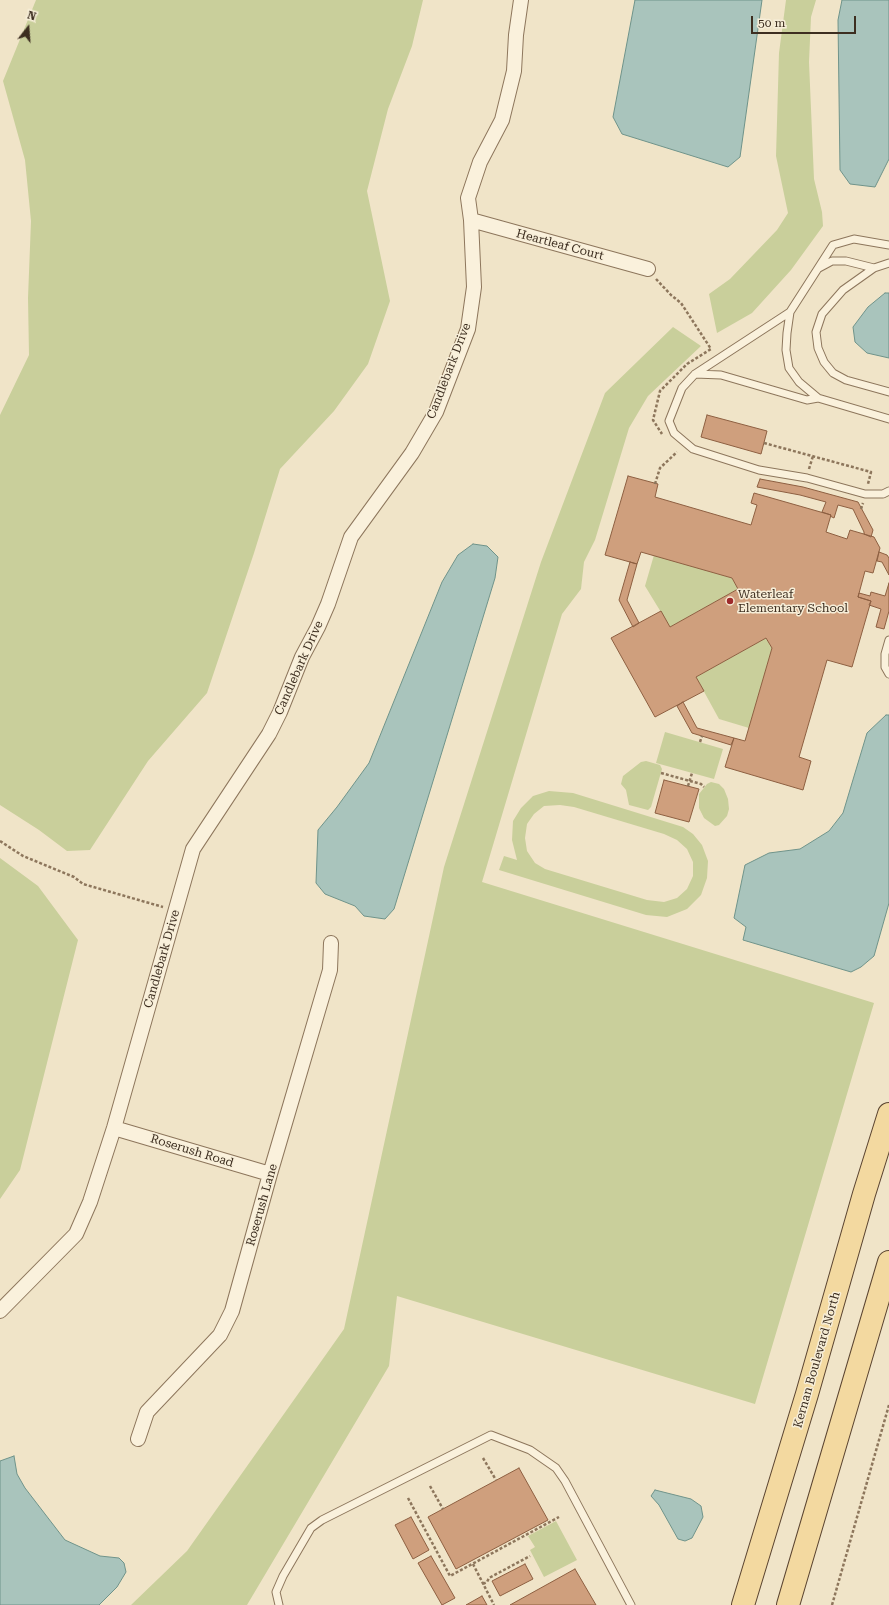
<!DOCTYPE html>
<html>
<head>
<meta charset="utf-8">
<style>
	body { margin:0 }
	#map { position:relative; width:889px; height:1605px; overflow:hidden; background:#f0e4c8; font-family:"Roboto Serif",serif }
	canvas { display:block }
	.north { position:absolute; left:8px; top:8px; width:40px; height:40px; -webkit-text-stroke:3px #f7eed8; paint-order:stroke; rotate:17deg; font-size:11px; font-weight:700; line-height:16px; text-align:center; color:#3d2e20 }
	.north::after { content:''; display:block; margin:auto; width:14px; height:18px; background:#3d2e20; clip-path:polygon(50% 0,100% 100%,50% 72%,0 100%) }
	.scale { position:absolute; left:751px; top:16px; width:105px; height:18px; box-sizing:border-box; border:2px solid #3d2e20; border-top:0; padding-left:5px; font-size:12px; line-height:14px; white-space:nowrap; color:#3d2e20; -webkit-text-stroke:3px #f7eed8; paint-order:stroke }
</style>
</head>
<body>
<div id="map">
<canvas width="889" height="1605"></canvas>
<div class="north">N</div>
<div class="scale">50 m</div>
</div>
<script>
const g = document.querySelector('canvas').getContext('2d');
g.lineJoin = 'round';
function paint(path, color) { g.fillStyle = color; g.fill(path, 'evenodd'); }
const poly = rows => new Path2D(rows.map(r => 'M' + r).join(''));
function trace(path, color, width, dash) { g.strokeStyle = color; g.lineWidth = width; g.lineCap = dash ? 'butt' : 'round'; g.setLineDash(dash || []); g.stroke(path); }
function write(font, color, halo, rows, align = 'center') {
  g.font = font + ' "Roboto Serif",serif'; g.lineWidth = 3; g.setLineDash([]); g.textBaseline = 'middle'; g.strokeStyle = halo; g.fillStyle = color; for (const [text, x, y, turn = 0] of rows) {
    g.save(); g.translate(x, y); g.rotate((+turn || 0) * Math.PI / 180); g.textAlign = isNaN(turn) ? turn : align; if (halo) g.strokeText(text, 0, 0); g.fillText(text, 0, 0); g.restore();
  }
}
paint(poly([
	[36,0,423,0,412,46,388,109,367,191,390,301,368,364,334,411,280,469,254,553,207,693,148,761,90,850,67,851,39,830,0,805,0,415,29,355,28,298,31,221,25,160,3,81],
	[786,0,816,0,811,17,809,62,814,179,822,212,823,226,791,270,752,313,717,333,709,294,730,279,777,230,788,213,776,156,779,53],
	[673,327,701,346,648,396,629,428,595,540,584,562,581,589,562,614,482,882,874,1003,755,1404,397,1296,389,1366,247,1605,131,1605,187,1551,344,1329,444,867,541,562,605,393],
	[654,555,732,578,738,589,670,627,645,586],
	[766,638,772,648,749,728,719,719,696,677],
	[665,732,723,749,714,779,656,763],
	[646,761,660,765,662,769,651,807,648,810,629,805,626,790,621,784,623,776,641,762],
	[711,782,719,784,724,789,728,799,729,809,727,816,719,825,715,826,704,818,699,808,699,794,707,784],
	[549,791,573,793,683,827,693,834,702,845,708,861,707,878,701,895,687,909,667,917,646,915,499,870,504,856,517,860,512,840,513,821,521,808,533,796],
	[560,805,574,807,664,834,677,840,687,849,693,862,693,876,687,889,677,898,664,902,647,900,545,869,535,863,527,851,525,838,527,824,534,814,544,806],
	[0,858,38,886,78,940,20,1170,0,1199],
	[556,1521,577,1560,544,1577,530,1550,535,1547,528,1536]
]), '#c9cf9b');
const water = poly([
	[635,0,762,0,740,157,728,167,622,134,613,117,635,0],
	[842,0,889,0,889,159,875,187,850,184,840,170,838,20,842,0],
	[885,293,889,293,889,358,867,353,855,342,853,327,868,307,885,293],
	[473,544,487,546,498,557,495,578,394,909,385,919,364,916,355,906,325,894,316,883,318,830,337,807,369,763,442,582,458,555,473,544],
	[886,715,889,715,889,903,874,956,861,967,851,972,743,940,746,927,734,918,745,865,769,853,800,849,829,831,843,813,867,733,886,715],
	[14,1456,17,1474,25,1488,65,1540,100,1556,119,1558,124,1563,126,1572,117,1587,99,1605,0,1605,0,1461,14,1456],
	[655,1490,691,1499,701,1506,703,1517,692,1538,685,1541,678,1539,659,1505,651,1496,655,1490]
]);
paint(water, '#a9c4bc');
trace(water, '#6f938a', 1);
const building = poly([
	[707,415,767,431,761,454,701,437,707,415],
	[628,476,658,484,655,497,751,525,757,505,751,503,754,493,831,515,826,532,847,539,850,530,874,537,880,548,873,573,865,571,858,597,871,601,852,667,827,660,799,757,811,761,803,790,725,767,734,738,745,741,772,648,766,638,696,677,704,691,655,717,611,638,661,611,670,627,738,589,732,578,641,552,637,564,605,555,628,476],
	[760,479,803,487,858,502,873,530,871,537,864,534,864,532,853,509,838,505,834,518,830,516,831,515,822,512,826,502,800,495,757,487,760,479],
	[879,552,887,555,889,558,889,575,882,562,877,561,879,552],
	[630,562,637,564,627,600,639,623,633,627,619,600,630,562],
	[889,583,889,611,884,629,876,627,881,609,869,605,871,601,858,597,859,593,870,596,871,592,885,596,889,583],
	[683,702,697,728,734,738,731,745,692,733,677,706,683,702],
	[664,780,699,789,689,822,655,813,664,780],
	[519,1468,548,1520,456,1569,428,1517,519,1468],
	[411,1517,429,1550,413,1559,395,1525,411,1517],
	[431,1556,455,1598,442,1605,418,1563,431,1556],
	[525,1564,533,1579,500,1596,492,1581,525,1564],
	[575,1569,596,1605,510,1605,575,1569],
	[482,1596,487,1605,466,1605,482,1596]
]);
paint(building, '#cf9f7d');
trace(building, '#8d5f41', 1);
const lane = poly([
	[889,245,854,239,833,245,790,312,787,333,786,350,789,368,799,382,818,398,889,419],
	[889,263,874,268,843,290,822,314,816,332,818,348,824,362,833,373,846,380,889,392],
	[819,268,832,261,846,261,874,268],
	[790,312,695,374,682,388,669,421,674,433,693,449,759,470,807,478,865,494,883,494,889,491],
	[695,374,721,375,807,400,818,398],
	[889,640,885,654,885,667,889,674],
	[279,1605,276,1592,283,1576,311,1528,322,1520,491,1435,530,1450,556,1468,565,1481,631,1605]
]);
const street = poly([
	[471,220,648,269],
	[114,1128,270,1174],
	[0,1311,76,1234,90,1202,114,1128,193,849,269,734,280,712,302,657,318,627,328,604,351,537,412,453,436,412,468,329,474,287,471,220,468,198,480,162,502,120,514,71,516,35,521,0],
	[138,1439,147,1412,220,1335,232,1311,270,1174,330,970,331,943]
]);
const primary = poly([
	[743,1605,807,1394,864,1194,889,1114],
	[788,1605,889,1262]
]);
trace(lane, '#8d765c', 9);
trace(street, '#8d765c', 16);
trace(primary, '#5b4430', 24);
trace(poly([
	[656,279,671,295,681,303,711,349,687,364,660,391,653,420,662,434],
	[764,443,871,472,868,484],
	[809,469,813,456],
	[655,484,660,468,677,452],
	[861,509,863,503],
	[700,742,702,736],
	[661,773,701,784,704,787],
	[688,786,692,773],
	[0,841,23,856,74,877,83,884,163,907],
	[483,1458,496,1480],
	[430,1486,443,1509],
	[408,1498,450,1576,559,1517],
	[473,1564,494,1605],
	[483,1584,487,1582,489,1578,530,1556],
	[832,1605,889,1405]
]), '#8d765c', 2.5, [3, 2]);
trace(lane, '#faf1dc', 7);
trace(street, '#faf1dc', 14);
trace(primary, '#f3d9a0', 22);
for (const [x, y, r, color] of [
	[730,601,4,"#9e2a2b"]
]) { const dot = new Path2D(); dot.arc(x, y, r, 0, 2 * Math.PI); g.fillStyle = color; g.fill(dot); trace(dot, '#f7eed8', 1.5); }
write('12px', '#3d2e20', '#f7eed8', [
	["Heartleaf Court",560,245,15],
	["Candlebark Drive",449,371,-69],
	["Candlebark Drive",299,668,-66],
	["Candlebark Drive",162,959,-74],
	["Roserush Road",192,1151,17],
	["Roserush Lane",262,1205,-74],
	["Kernan Boulevard North",817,1360,-74]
]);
write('12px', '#3d2e20', '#f7eed8', [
	["Waterleaf",738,594],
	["Elementary School",738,608]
], 'left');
</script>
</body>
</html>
